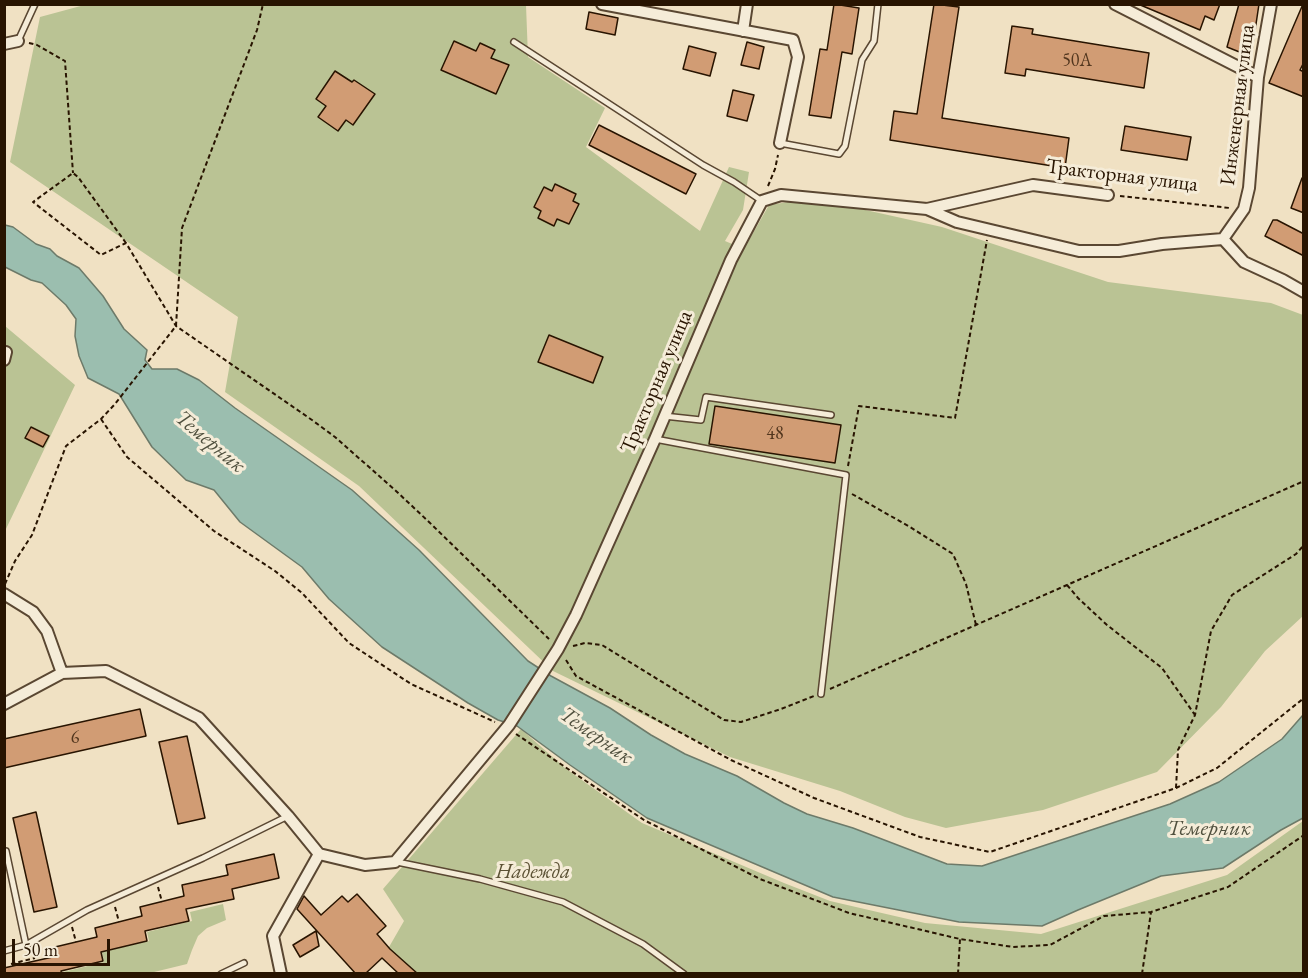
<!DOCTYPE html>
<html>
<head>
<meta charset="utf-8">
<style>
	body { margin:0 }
	#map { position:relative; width:1308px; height:978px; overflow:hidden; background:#f0e1c3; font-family:"EB Garamond",serif }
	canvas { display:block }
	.frame { position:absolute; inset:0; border:6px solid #281401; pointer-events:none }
	.scale { position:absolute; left:12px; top:939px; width:98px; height:27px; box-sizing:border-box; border:3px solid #281401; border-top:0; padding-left:8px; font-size:18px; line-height:21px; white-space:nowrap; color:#281401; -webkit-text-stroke:4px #f5ecd8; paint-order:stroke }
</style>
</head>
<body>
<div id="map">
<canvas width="1308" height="978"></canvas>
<div class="frame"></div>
<div class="scale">50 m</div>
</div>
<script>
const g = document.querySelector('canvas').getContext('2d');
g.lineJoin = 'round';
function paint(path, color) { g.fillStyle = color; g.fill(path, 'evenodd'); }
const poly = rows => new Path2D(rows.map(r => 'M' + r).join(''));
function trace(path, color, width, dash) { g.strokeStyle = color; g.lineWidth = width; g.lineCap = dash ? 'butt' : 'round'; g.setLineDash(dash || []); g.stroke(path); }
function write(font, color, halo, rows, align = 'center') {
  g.font = font + ' "EB Garamond",serif'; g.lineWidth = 6; g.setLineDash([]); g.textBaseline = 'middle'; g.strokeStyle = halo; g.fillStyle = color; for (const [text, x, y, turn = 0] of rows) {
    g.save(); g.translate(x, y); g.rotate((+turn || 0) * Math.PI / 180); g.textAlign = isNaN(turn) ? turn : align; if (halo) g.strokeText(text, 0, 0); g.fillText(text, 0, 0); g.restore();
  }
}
paint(poly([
	[88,4,524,4,526,5,528,57,605,108,586,147,700,231,729,167,749,172,743,210,725,241,744,249,769,205,801,200,852,207,942,227,1108,282,1271,303,1303,315,1303,616,1265,651,1221,707,1157,772,1043,810,946,828,905,817,840,791,730,757,553,671,359,486,225,392,238,317,10,162,40,17],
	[5,326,75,385,5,531],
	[521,729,565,768,642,823,784,883,830,901,925,923,1041,934,1227,875,1303,821,1303,973,412,973,385,954,404,921,383,889],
	[223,904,226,920,207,928,198,936,192,950,187,964,150,973,64,973,63,972,104,962,102,952,149,941,147,932,192,921,190,912]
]), '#bac394');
const water = poly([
	[5,225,13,227,36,244,50,249,57,256,79,268,103,296,124,329,147,350,145,360,152,369,177,369,199,380,235,408,352,490,419,550,528,661,551,676,610,708,651,735,685,754,737,776,784,803,807,814,853,828,947,864,982,866,1170,804,1219,782,1282,739,1303,715,1303,818,1281,830,1223,868,1161,876,1078,910,1042,926,959,922,833,897,647,818,570,765,517,726,498,720,468,703,382,647,329,599,302,567,240,522,214,490,186,480,152,447,119,394,88,378,79,356,75,336,76,319,66,305,42,283,31,280,5,267,5,225]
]);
paint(water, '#9bbeaf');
trace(water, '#6d7a69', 1.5);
const building = poly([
	[834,4,859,8,852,54,842,52,831,118,809,115,820,49,827,50,834,4],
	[934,4,959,7,942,118,1069,138,1065,168,890,140,894,111,917,114,934,4],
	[1138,4,1220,4,1214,20,1205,16,1200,30,1138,4],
	[1239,4,1259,4,1252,51,1247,55,1227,47,1239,4],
	[1303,4,1304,62,1300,70,1304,72,1304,97,1269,83,1303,4],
	[589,12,618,18,615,35,586,29,589,12],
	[1012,26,1033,29,1032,34,1149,53,1144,88,1026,69,1025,76,1005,73,1012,26],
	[454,41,476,51,480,43,495,50,491,58,509,65,496,94,441,70,454,41],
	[747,42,764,47,759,69,741,65,747,42],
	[689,46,716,53,710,76,683,69,689,46],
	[335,71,352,82,354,80,375,94,353,125,346,120,338,131,318,117,326,106,316,99,335,71],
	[733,90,754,95,747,121,727,116,733,90],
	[599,125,696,174,686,194,589,145,599,125],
	[1125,126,1191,137,1187,160,1121,150,1125,126],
	[1302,178,1304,178,1304,213,1291,208,1302,178],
	[555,184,576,194,573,201,579,204,569,224,557,219,554,226,538,218,541,211,534,207,544,187,552,191,555,184],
	[1273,220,1277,220,1304,234,1304,256,1265,236,1273,220],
	[549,335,603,357,593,383,538,362,549,335],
	[715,406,841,425,835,463,709,444,715,406],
	[31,427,49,436,43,447,25,438,31,427],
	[140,709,146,736,4,768,4,739,140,709],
	[187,736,205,818,178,824,159,742,187,736],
	[36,812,57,907,34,912,13,818,36,812],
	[274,854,279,878,232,889,234,899,186,909,189,921,145,931,147,941,101,952,103,961,61,971,62,974,4,974,4,968,57,956,55,947,97,937,95,928,142,916,140,907,184,896,182,885,228,875,226,865,274,854],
	[357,894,386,926,377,934,390,949,418,974,399,974,382,958,365,974,356,974,297,909,304,896,321,915,342,896,348,902,357,894],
	[316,931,319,946,300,957,293,945,316,931]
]);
paint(building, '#d19c74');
trace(building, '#281401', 1.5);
const service = poly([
	[18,41,35,4],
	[514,42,703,165,734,182,762,201],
	[780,143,839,154,845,146,862,60,874,41,878,4],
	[664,416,701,420,706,397,831,415],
	[655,439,846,475,821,694],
	[4,851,6,851,26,945],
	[397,862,480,879,563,902,643,944,684,974],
	[4,951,26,945,87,910,203,858,288,816],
	[221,974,244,963]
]);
const minor = poly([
	[602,4,793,40,798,57,780,143],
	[1115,4,1258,77],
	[743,31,747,4],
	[4,44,18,41],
	[927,209,957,222,1079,251,1119,251,1162,244,1223,239],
	[1223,239,1244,209,1249,188,1258,77,1271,4],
	[1223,239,1244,262,1283,280,1304,292],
	[4,360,6,352],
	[4,594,33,612,47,631,62,673],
	[4,704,62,673,106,671,199,718,288,816,319,854,273,936,281,974],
	[319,854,365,865,395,862,509,725,558,649,576,615,655,439,731,260,762,201,781,195,927,209,1033,185,1108,195]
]);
trace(service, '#5a4732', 8);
trace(minor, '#5a4732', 14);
trace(poly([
	[29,43,37,45,65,61,73,173],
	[768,186,775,169,778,155],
	[1120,196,1230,208],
	[126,243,78,177,73,173,33,202,101,255,126,243,176,326,312,420,335,437,395,490,429,522,549,639],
	[101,419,127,457,214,531,275,571,302,593,349,643,411,684,495,722],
	[848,466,859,406,955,418,987,240],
	[852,494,910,527,953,554,966,584,976,625],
	[5,584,15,561,32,535,66,446,101,419,115,404,176,326,182,228,257,30,263,4],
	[1067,585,1078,598,1107,625,1162,668,1195,715],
	[573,646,585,643,602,645,724,720,741,722,781,709,814,696],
	[566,660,576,676,731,760,814,798,920,837,990,852,1176,788,1217,768,1304,698],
	[830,689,1304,481],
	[516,734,644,820,760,879,849,913,960,939,1013,947,1050,945,1104,916,1151,912,1228,887,1304,835],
	[1176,788,1178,750,1195,715,1211,631,1232,595,1296,554,1304,545],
	[158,887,162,902],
	[115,907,119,922],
	[72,927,76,942],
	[11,964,35,958],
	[958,974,960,939],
	[1142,974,1151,912]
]), '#281401', 2, [4.5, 3]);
trace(service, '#f5ecd8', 5);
trace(minor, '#f5ecd8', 10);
write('18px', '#52361e', null, [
	["50А",1077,61],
	["48",775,434],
	["6",75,738]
]);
write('21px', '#281401', '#f5ecd8', [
	["Инженерная улица",1238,105,-83],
	["Тракторная улица",1122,176,7],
	["Тракторная улица",657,382,-67]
]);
write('italic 21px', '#5b5134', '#f5ecd8', [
	["Надежда",533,872]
]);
write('italic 22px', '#50503e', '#f5ecd8', [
	["Темерник",210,442,40],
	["Темерник",596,736,35],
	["Темерник",1209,829]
]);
</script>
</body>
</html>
